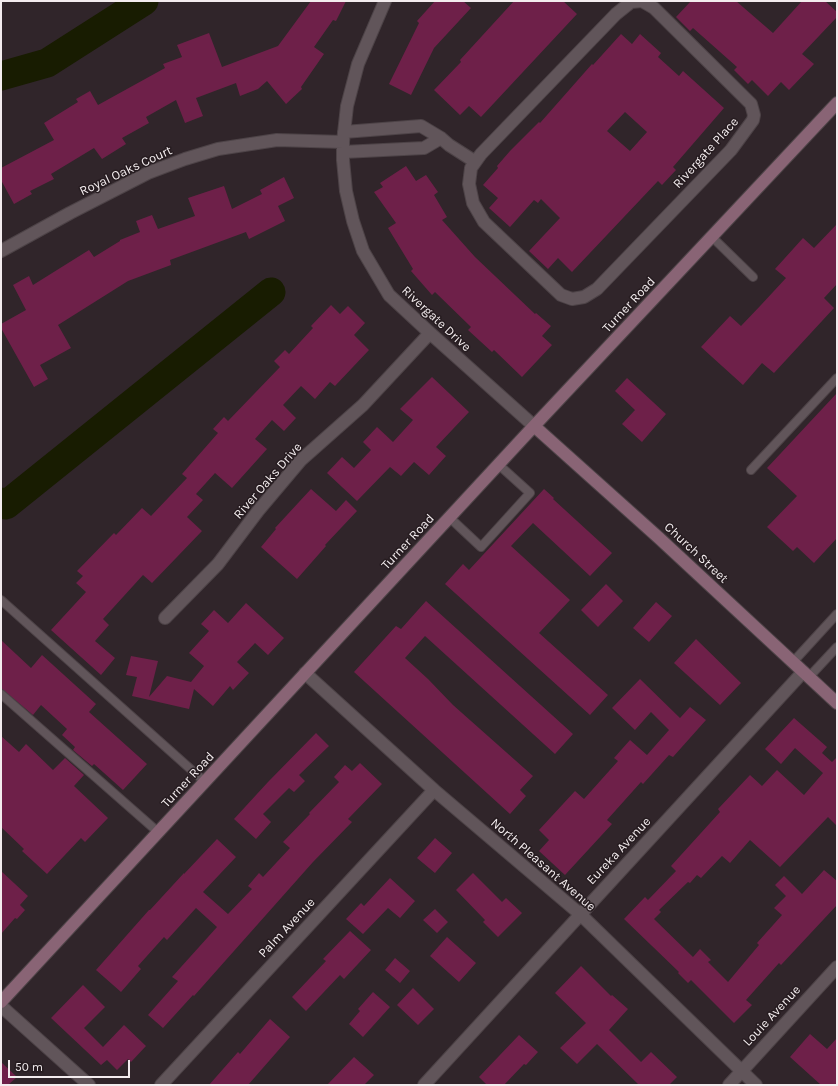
<!DOCTYPE html>
<html>
<head>
<meta charset="utf-8">
<style>
	body { margin:0 }
	#map { position:relative; width:838px; height:1086px; overflow:hidden; background:#30252a; font-family:Karla,sans-serif }
	canvas { display:block }
	.frame { position:absolute; inset:0; border:2px solid #f3ecee; pointer-events:none }
	.scale { position:absolute; left:8px; top:1060px; width:122px; height:18px; box-sizing:border-box; border:2px solid #f3ecee; border-top:0; padding-left:5px; font-size:12px; line-height:14px; white-space:nowrap; color:#f3ecee; -webkit-text-stroke:3px #261c20; paint-order:stroke }
</style>
</head>
<body>
<div id="map">
<canvas width="838" height="1086"></canvas>
<div class="frame"></div>
<div class="scale">50 m</div>
</div>
<script>
const g = document.querySelector('canvas').getContext('2d');
g.lineJoin = 'round';
const poly = rows => new Path2D(rows.map(r => 'M' + r).join(''));
function trace(path, color, width, dash) { g.strokeStyle = color; g.lineWidth = width; g.lineCap = dash ? 'butt' : 'round'; g.setLineDash(dash || []); g.stroke(path); }
function paint(path, color) { g.fillStyle = color; g.fill(path, 'evenodd'); }
function write(font, color, halo, rows, align = 'center') {
  g.font = font + ' Karla,sans-serif'; g.lineWidth = 3; g.setLineDash([]); g.textBaseline = 'middle'; g.strokeStyle = halo; g.fillStyle = color; for (const [text, x, y, turn = 0] of rows) {
    g.save(); g.translate(x, y); g.rotate((+turn || 0) * Math.PI / 180); g.textAlign = isNaN(turn) ? turn : align; if (halo) g.strokeText(text, 0, 0); g.fillText(text, 0, 0); g.restore();
  }
}
trace(poly([
	[1,76,47,63,144,1],
	[1,502,6,505,271,292]
]), '#181c01', 29);
paint(poly([
	[311,1,346,1,336,21,333,20,314,47,324,54,301,87,302,89,286,104,267,81,258,89,240,96,236,83,196,98,203,116,185,123,176,100,146,117,149,123,122,138,126,144,102,159,94,148,51,174,54,179,30,191,32,194,14,204,1,180,1,168,54,140,44,123,78,102,76,99,90,91,98,105,165,68,163,64,182,57,177,45,209,33,222,67,278,46],
	[435,1,463,1,471,8,434,48,411,95,389,84,419,23,417,21],
	[514,1,563,1,577,14,481,117,469,106,460,115,434,90,461,62,460,60],
	[691,1,736,1,773,33,802,1,825,1,837,12,837,17,802,54,814,64,789,90,781,82,768,96,752,80,748,84,734,70,737,67,693,28,690,31,676,17],
	[621,34,632,44,640,34,661,53,658,57,679,76,683,71,724,108,673,167,676,170,662,185,658,181,572,272,558,258,548,269,529,251,560,218,541,199,538,203,534,200,510,227,489,208,498,198,483,185,498,168,497,166,510,151,539,122,540,123,592,64,593,65],
	[625,112,647,132,630,151,607,131],
	[406,166,416,181,426,175,438,192,434,195,447,217,442,220,475,257,535,314,536,313,551,326,542,336,552,345,522,377,494,350,492,352,468,330,471,327,435,292,432,295,411,271,413,269,388,228,396,223,374,192,383,187,380,183],
	[284,177,294,198,278,206,285,221,249,239,246,232,170,260,171,265,128,281,58,325,71,348,40,365,48,379,34,387,1,328,1,324,26,310,13,285,29,276,33,285,89,250,94,257,120,241,120,240,140,232,136,221,152,215,158,229,195,216,188,198,224,186,232,209,262,194,260,190],
	[837,224,837,284,824,298,834,308,774,373,762,363,743,385,701,347,730,316,741,326,761,305,786,278,775,269,803,238,814,248],
	[331,305,340,314,348,306,365,323,354,335,369,350,335,386,330,382,315,399,301,386,283,405,296,418,284,431,272,420,255,439,267,449,232,488,215,473,196,494,203,500,187,517,202,531,152,583,143,575,103,619,109,625,95,641,115,658,101,675,51,630,86,592,76,583,83,576,77,571,114,533,116,535,142,508,151,516,187,478,182,474,218,433,213,429,224,417,228,421,280,367,274,361,285,350,289,354,313,328,311,326],
	[432,377,469,412,436,447,446,456,429,475,414,462,401,476,390,467,357,501,327,473,342,457,354,468,371,450,363,442,377,427,393,442,413,420,400,409],
	[627,378,666,414,642,442,622,424,635,410,615,391],
	[837,393,837,538,814,563,797,547,793,551,767,527,797,496,767,468],
	[311,489,336,511,346,500,357,511,325,545,326,546,297,579,261,547,276,529,275,528],
	[544,489,554,498,553,499,612,553,590,576,533,523,511,546,570,600,539,633,608,695,590,715,445,584,463,564,469,570],
	[606,584,623,601,598,627,581,610],
	[426,601,573,734,555,754,425,636,405,658,428,679,453,705,533,776,520,790,526,796,510,814,354,672,396,626,401,629],
	[656,602,672,616,649,642,633,628],
	[246,603,284,638,268,655,255,643,237,662,249,673,233,690,230,686,213,706,194,689,189,709,132,696,137,677,126,675,131,656,158,661,149,697,167,676,191,682,204,666,189,653,209,631,201,624,214,610,228,623],
	[696,639,741,683,720,705,674,663],
	[1,640,31,668,42,655,96,704,89,712,147,764,123,790,94,764,92,766,73,750,75,747,62,735,67,729,41,705,33,715,1,688],
	[640,679,680,718,690,707,706,720,673,757,669,755,643,784,641,782,607,820,612,824,565,875,539,851,549,840,539,830,575,791,584,799,618,761,614,758,630,740,647,755,669,730,651,712,635,730,612,708],
	[794,718,827,747,822,753,832,762,837,757,837,826,828,817,780,867,750,840,730,863,722,856,701,878,697,875,690,883,688,882,659,910,661,912,654,919,693,957,700,949,711,960,708,962,728,982,759,945,757,943,782,915,774,908,786,896,775,885,784,876,802,894,824,870,837,881,837,905,781,965,779,963,746,1000,752,1005,734,1023,691,980,688,983,678,973,679,972,624,919,645,897,648,900,676,871,671,866,720,812,718,809,750,775,762,786,777,770,804,795,823,773,795,748,781,764,765,749],
	[316,733,329,746,299,775,305,781,294,792,289,788,263,814,271,822,256,839,234,819,268,782],
	[1,736,19,752,26,744,53,770,65,758,84,775,74,786,108,818,85,842,81,838,47,874,22,851,24,849,1,827],
	[360,763,382,784,348,819,352,822,313,862,194,996,193,995,163,1028,148,1015,178,981,172,977,217,927,196,908,167,940,164,937,138,966,141,969,121,992,96,970,149,910,150,910,184,873,184,874,217,839,236,857,203,892,228,914,252,889,248,886,259,873,263,877,290,848,283,842,310,814,309,813,339,782,334,777,345,765,352,771],
	[435,838,452,853,435,873,417,858],
	[1,871,28,896,20,905,25,910,17,919,15,918,1,934],
	[473,873,502,902,506,898,522,913,498,937,483,922,485,920,456,890],
	[390,878,415,901,400,918,388,908,363,934,346,919,361,903,364,906],
	[435,909,448,922,437,933,423,920],
	[350,931,371,950,344,979,340,975,306,1011,292,997,326,961,323,959],
	[447,937,476,963,459,982,430,956],
	[395,958,410,971,400,983,385,970],
	[581,966,611,996,612,995,628,1009,609,1030,641,1062,651,1052,677,1077,669,1085,639,1085,597,1044,577,1064,560,1048,586,1023,555,993],
	[83,985,105,1007,84,1028,103,1047,124,1025,146,1046,131,1062,128,1059,117,1070,107,1060,101,1065,51,1018],
	[413,988,434,1009,418,1025,397,1005],
	[373,992,390,1007,363,1037,349,1024,360,1011,358,1009],
	[270,1019,290,1037,248,1085,209,1085,238,1052,240,1054],
	[810,1034,827,1049,837,1038,837,1085,821,1085,790,1057],
	[519,1035,538,1052,526,1065,524,1064,504,1085,487,1085,479,1077],
	[354,1057,374,1075,364,1085,327,1085],
	[1,1062,17,1077,8,1085,1,1085]
]), '#6e2049');
const lane = poly([
	[712,237,753,277],
	[751,470,837,378],
	[450,518,481,547,530,493,499,465],
	[1,600,205,782],
	[793,662,837,614],
	[809,677,837,647],
	[1,694,158,832]
]);
const street = poly([
	[385,1,358,64,347,106,343,142,343,160,346,191,353,221,363,251,389,295,430,333,534,426],
	[642,1,654,8,751,104,754,115,753,120,731,150,597,289,584,297,572,299,561,295,484,222,473,203,469,184,471,168,481,154,616,14,631,2,642,1],
	[344,132,421,126,441,138,449,145,474,161],
	[343,152,424,148,441,138],
	[1,251,70,213,148,173,185,159,218,149,277,140,343,142],
	[165,618,218,564,258,511,301,460,363,405,430,333],
	[305,673,434,790,580,914,756,1085],
	[1,1006,89,1085],
	[161,1085,434,790],
	[424,1085,803,672],
	[729,1085,837,967]
]);
const secondary = poly([
	[534,426,659,538,837,703],
	[1,1002,534,426,837,103]
]);
trace(lane, '#4d4347', 10);
trace(street, '#4d4347', 14);
trace(secondary, '#4d4347', 14);
trace(lane, '#61555a', 8);
trace(street, '#61555a', 12);
trace(secondary, '#896475', 12);
write('13px', '#f3ecee', '#261c20', [
	["Rivergate Place",706,153,-48],
	["Royal Oaks Court",126,171,-25],
	["Turner Road",629,305,-47],
	["Rivergate Drive",436,319,43],
	["River Oaks Drive",268,481,-49],
	["Turner Road",408,542,-47],
	["Church Street",696,553,43],
	["Turner Road",188,780,-47],
	["Eureka Avenue",619,851,-47],
	["North Pleasant Avenue",543,865,41],
	["Palm Avenue",287,928,-47],
	["Louie Avenue",772,1016,-47]
]);
</script>
</body>
</html>
